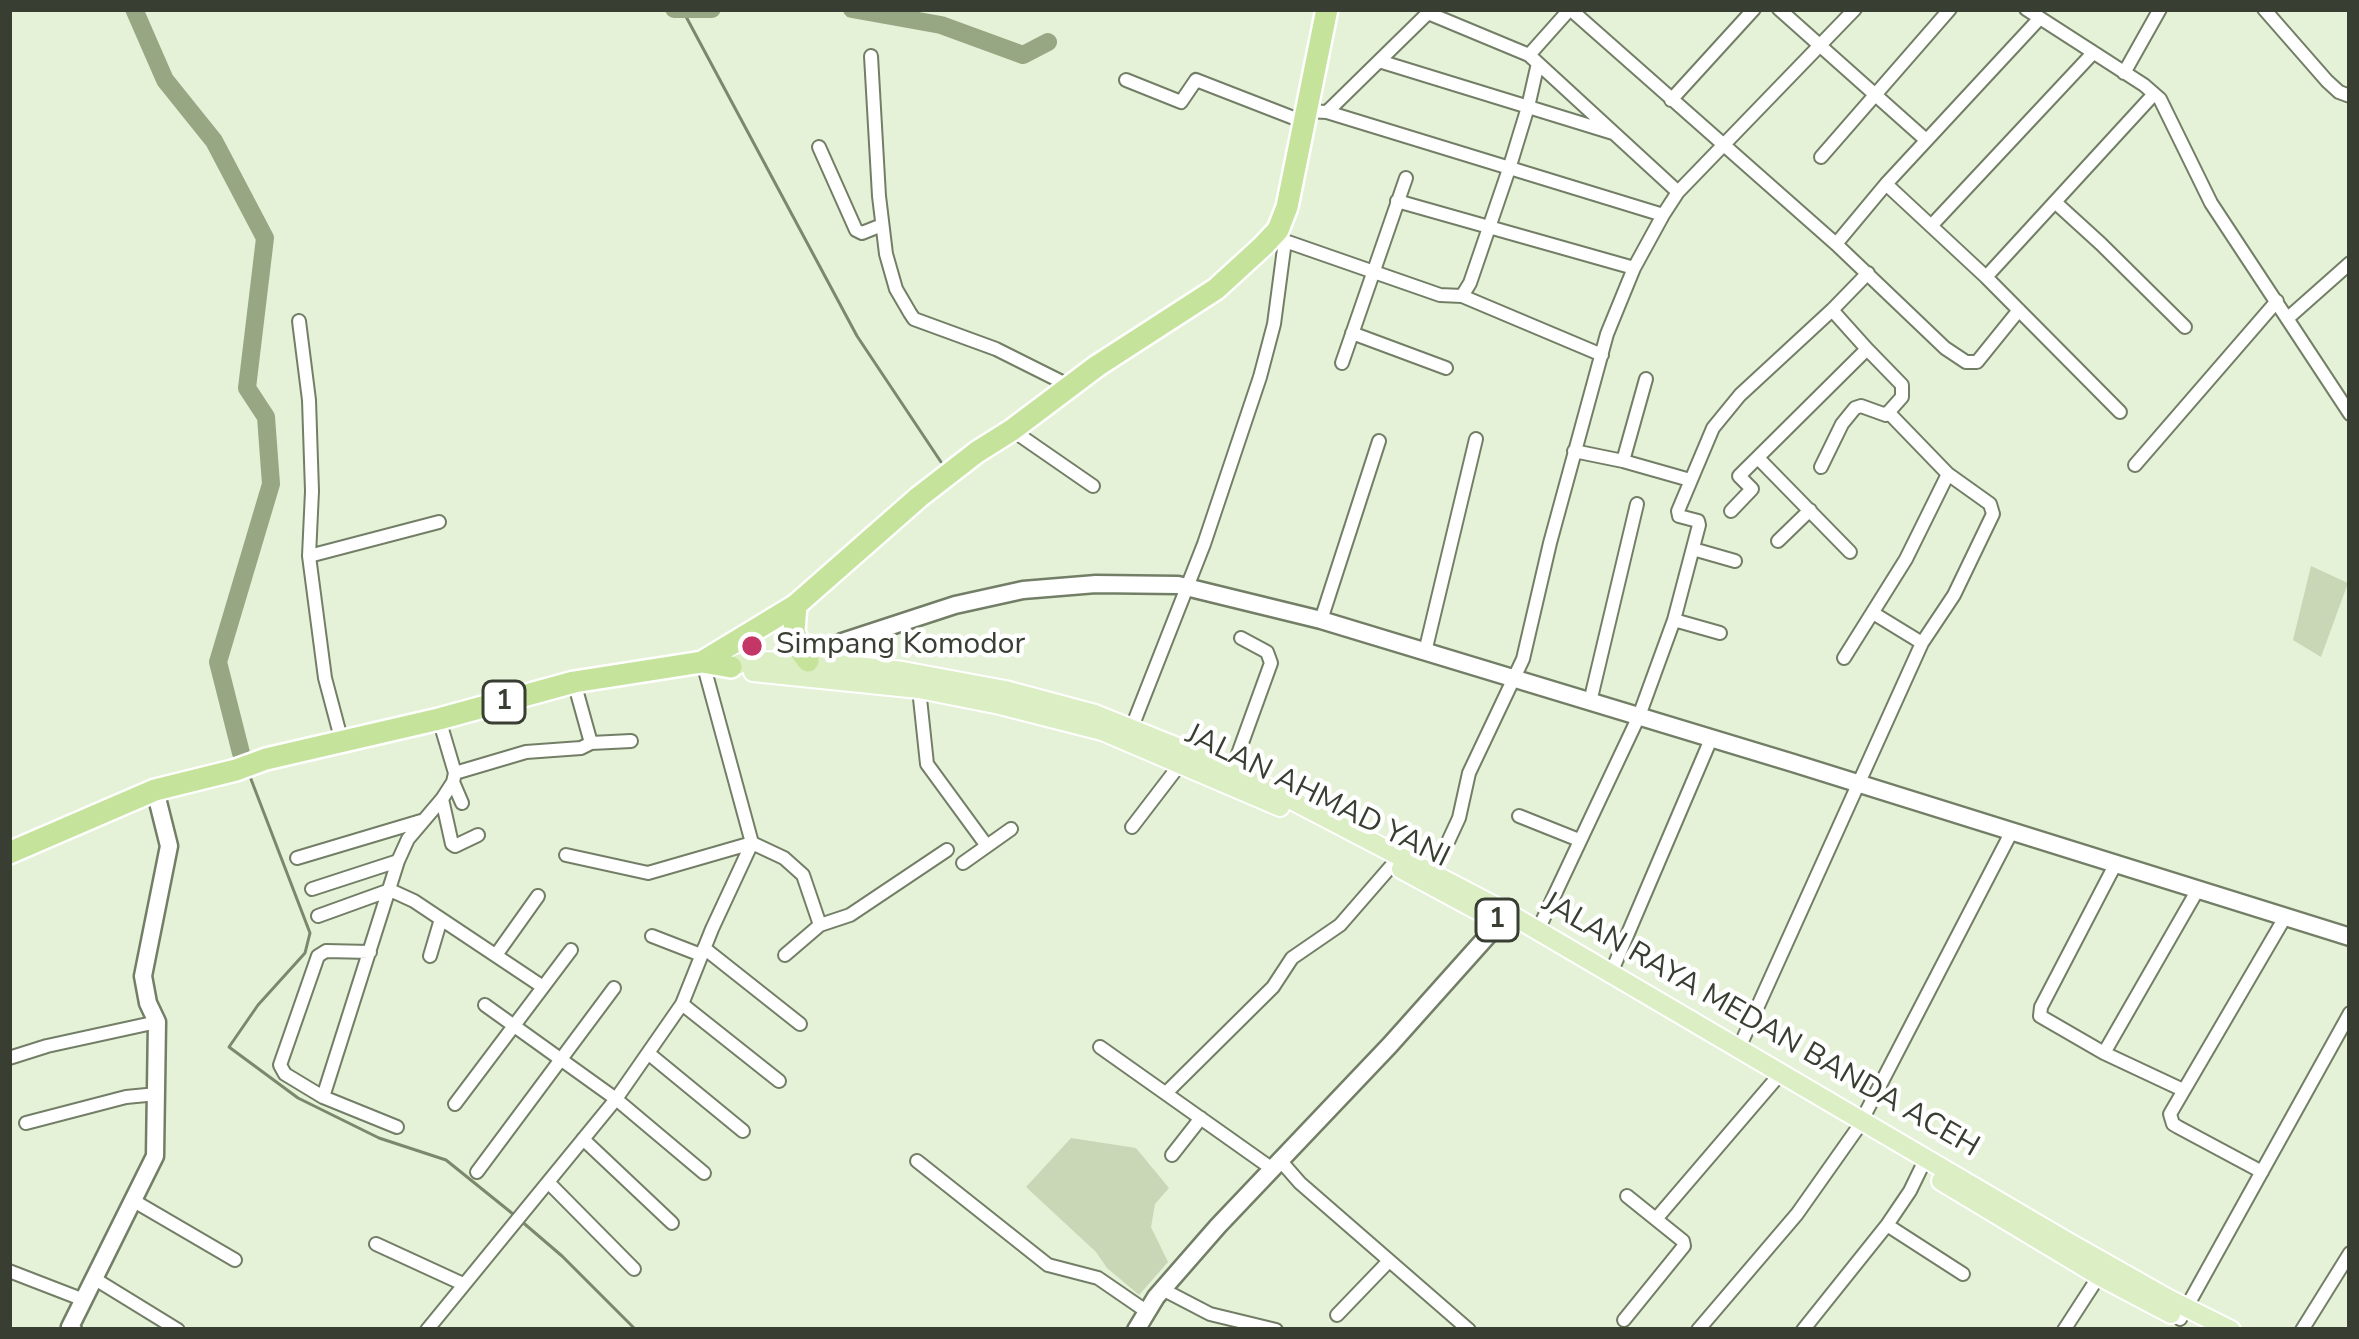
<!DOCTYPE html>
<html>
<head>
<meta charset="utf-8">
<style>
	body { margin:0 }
	#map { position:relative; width:2359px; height:1339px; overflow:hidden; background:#e6f2d8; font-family:"Nunito Sans",sans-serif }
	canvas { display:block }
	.frame { position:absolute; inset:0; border:12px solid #393e33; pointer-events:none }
</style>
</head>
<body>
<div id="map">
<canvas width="2359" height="1339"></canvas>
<div class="frame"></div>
</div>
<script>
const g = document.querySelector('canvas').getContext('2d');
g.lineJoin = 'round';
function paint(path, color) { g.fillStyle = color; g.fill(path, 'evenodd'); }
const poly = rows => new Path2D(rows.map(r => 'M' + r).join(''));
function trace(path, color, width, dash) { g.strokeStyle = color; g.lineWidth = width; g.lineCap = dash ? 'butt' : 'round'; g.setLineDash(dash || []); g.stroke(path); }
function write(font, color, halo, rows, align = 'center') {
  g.font = font + ' "Nunito Sans",sans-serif'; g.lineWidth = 9; g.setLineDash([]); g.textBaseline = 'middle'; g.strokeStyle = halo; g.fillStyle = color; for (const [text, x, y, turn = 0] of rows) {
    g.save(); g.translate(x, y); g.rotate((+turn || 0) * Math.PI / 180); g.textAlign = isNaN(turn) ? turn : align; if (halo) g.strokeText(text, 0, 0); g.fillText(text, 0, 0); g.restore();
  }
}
paint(poly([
	[2311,566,2348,583,2321,657,2293,640],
	[1071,1138,1136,1148,1169,1188,1155,1204,1151,1227,1168,1262,1139,1295,1107,1268,1096,1252,1026,1187]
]), '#c9d7b6');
trace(poly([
	[683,11,857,336,941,462],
	[249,774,310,933,305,953,258,1005,229,1047,298,1098,379,1138,446,1160,513,1214],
	[520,1220,562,1256,636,1330]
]), '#7b886b', 3);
trace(poly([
	[134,9,165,80,214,141,265,238,247,388,266,417,271,484,218,662,241,753],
	[674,9,712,9],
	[852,9,941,25,1023,55,1048,42]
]), '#97a783', 18);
const street = poly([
	[1570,9,1836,244,1945,348,1966,362,1977,362,2019,310],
	[1779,9,1926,140],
	[2026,9,2144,85,2160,99,2211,203,2350,414],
	[2264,9,2327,81,2339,92,2350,96],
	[1529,55,1570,9],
	[871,56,879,196,886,254,896,289,910,313,914,319,996,349,1070,386],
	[1379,61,1613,133],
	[2124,73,2160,9],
	[1126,80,1181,102,1196,80,1304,122],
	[1671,100,1754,9],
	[1306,111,1327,112,1663,215],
	[1327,112,1428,13,1529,55,1678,192],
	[819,147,856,230,862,233,882,225],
	[1821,157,1950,9],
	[1886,184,1986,277,2120,412],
	[1397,201,1634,268],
	[2056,203,2101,244,2185,327],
	[1931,226,2093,53],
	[1285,241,1440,295,1462,296,1470,283,1509,169,1528,107,1538,63],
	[1836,244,1886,184,2040,18],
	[1986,277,2154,94],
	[1462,296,1602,355],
	[1832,310,1868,273],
	[2288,318,2350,263],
	[299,321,309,400,312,491,309,556,325,678,342,742],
	[1352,333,1446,368],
	[1342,363,1406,178],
	[1012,430,1093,486],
	[1574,451,1623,461,1690,480],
	[1758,458,1850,552],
	[1623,461,1646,379],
	[2135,465,2277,301],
	[1821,467,1842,424,1855,408,1861,406,1886,415,1902,397,1902,385,1867,349],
	[1778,541,1810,510],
	[1693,549,1735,561],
	[309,556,439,522],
	[1873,613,1922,643],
	[1321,620,1379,441],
	[1674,620,1720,633],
	[1425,652,1476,439],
	[1844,658,1906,559,1948,474],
	[574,682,591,743],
	[919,689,927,764,987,846],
	[1590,702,1637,504],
	[1132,727,1204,544,1260,377,1274,324,1285,241,1278,230],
	[455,773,526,752,581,748,591,743,631,741],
	[1230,776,1271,663,1267,652,1241,638],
	[453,782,462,803],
	[442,799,452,844,455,846,478,835],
	[1519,816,1579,840],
	[1132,827,1181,763],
	[566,855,648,873,752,843,784,858,803,875,820,925],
	[297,858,421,821],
	[963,863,1011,829],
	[2115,865,2041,1007,2040,1016,2104,1053,2183,1090],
	[1434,872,1459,818,1469,773,1523,659,1550,543,1607,334,1634,268,1663,215,1678,192,1855,9],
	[312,889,398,861],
	[318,916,390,890,414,901,543,987],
	[1538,930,1639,716,1674,620,1699,525,1698,521,1679,516,1678,511,1713,428,1740,395,1832,310,1867,349,1739,476,1752,489,1731,511],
	[652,936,701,955],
	[704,948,800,1024],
	[370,952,326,951,318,956,280,1065,285,1074,323,1097,397,1127],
	[496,955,538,896],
	[785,955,820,925,850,915,947,850],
	[430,956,441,919],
	[1611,973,1711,739],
	[682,1004,779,1081],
	[485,1005,616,1099,704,1173],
	[1100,1047,1271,1168],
	[1739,1048,1922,643,1954,595,1993,514,1990,504,1948,474,1888,412],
	[648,1053,743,1131],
	[2104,1053,2197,891],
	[9,1058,47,1046,157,1022],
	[1166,1093,1273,987,1292,958,1340,925,1393,864],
	[323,1097,398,861,408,839,442,799,453,782,455,773,439,719],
	[455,1104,571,950],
	[1862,1120,2012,831],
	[26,1123,126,1097,157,1094],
	[583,1139,672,1223],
	[1172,1155,1201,1118],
	[1279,1159,1300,1183,1469,1330],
	[917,1161,1048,1265,1098,1278,1146,1311],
	[477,1172,614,988],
	[2262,1172,2178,1127,2173,1124,2170,1114,2284,919],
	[548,1182,634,1269],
	[134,1201,235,1260],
	[1656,1219,1775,1080],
	[1887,1225,1963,1274],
	[376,1244,463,1284],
	[9,1271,84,1300],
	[95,1279,178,1330],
	[1162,1289,1210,1314,1276,1330],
	[1337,1315,1388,1262],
	[2180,1319,2350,1013],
	[1624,1320,1684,1246,1683,1241,1627,1196],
	[427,1330,616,1099,682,1004,712,929,752,843,703,663],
	[1698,1330,1797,1214,1857,1129],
	[1803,1330,1887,1225,1910,1191,1926,1158],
	[2064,1330,2099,1276],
	[2302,1330,2350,1253]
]);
const secondary = poly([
	[808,661,842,642,955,605,1023,590,1096,584,1178,585,1321,620,1793,763,2350,937],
	[73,1330,70,1327,155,1156,157,1022,148,1003,143,976,169,846,155,790],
	[1136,1330,1156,1297,1218,1226,1390,1045,1508,913]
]);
const primary = poly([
	[731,667,747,661,820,662,903,671,1005,690,1095,714,1232,769,1508,913,2068,1242,2169,1299,2231,1330],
	[753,672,919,689,1000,705,1102,731,1280,807],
	[1401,869,1477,910],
	[1941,1181,2099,1276,2171,1314]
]);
const highway = poly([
	[796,605,794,631,802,653,808,661],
	[702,662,796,605,919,497,977,452,1012,430,1097,366,1216,289,1263,246,1278,230,1287,207,1327,9],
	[9,853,155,790,236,770,266,759,439,719,574,682,702,662,731,667]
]);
trace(street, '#737e66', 16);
trace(secondary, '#737e66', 21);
trace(primary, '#fff', 22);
trace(highway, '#fff', 26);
trace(street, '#fff', 12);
trace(secondary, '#fff', 16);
trace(primary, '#dceec3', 18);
trace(highway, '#c5e39b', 21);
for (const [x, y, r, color] of [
	[752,646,12,"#c33666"]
]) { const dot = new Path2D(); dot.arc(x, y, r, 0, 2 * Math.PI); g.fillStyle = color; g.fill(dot); trace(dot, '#fff', 4.5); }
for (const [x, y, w] of [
	[504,702,42],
	[1497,920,42]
]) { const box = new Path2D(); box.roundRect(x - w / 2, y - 21, w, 42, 9); g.fillStyle = '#fff'; g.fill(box); trace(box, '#393e33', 3); }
write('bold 27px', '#393e33', null, [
	["1",504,702],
	["1",1497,920]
]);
write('30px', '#393e33', '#fff', [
	["Simpang Komodor",776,646]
], 'left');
write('30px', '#393e33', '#fff', [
	["JALAN AHMAD YANI",1317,797,26],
	["JALAN RAYA MEDAN BANDA ACEH",1760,1026,30]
]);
</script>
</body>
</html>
